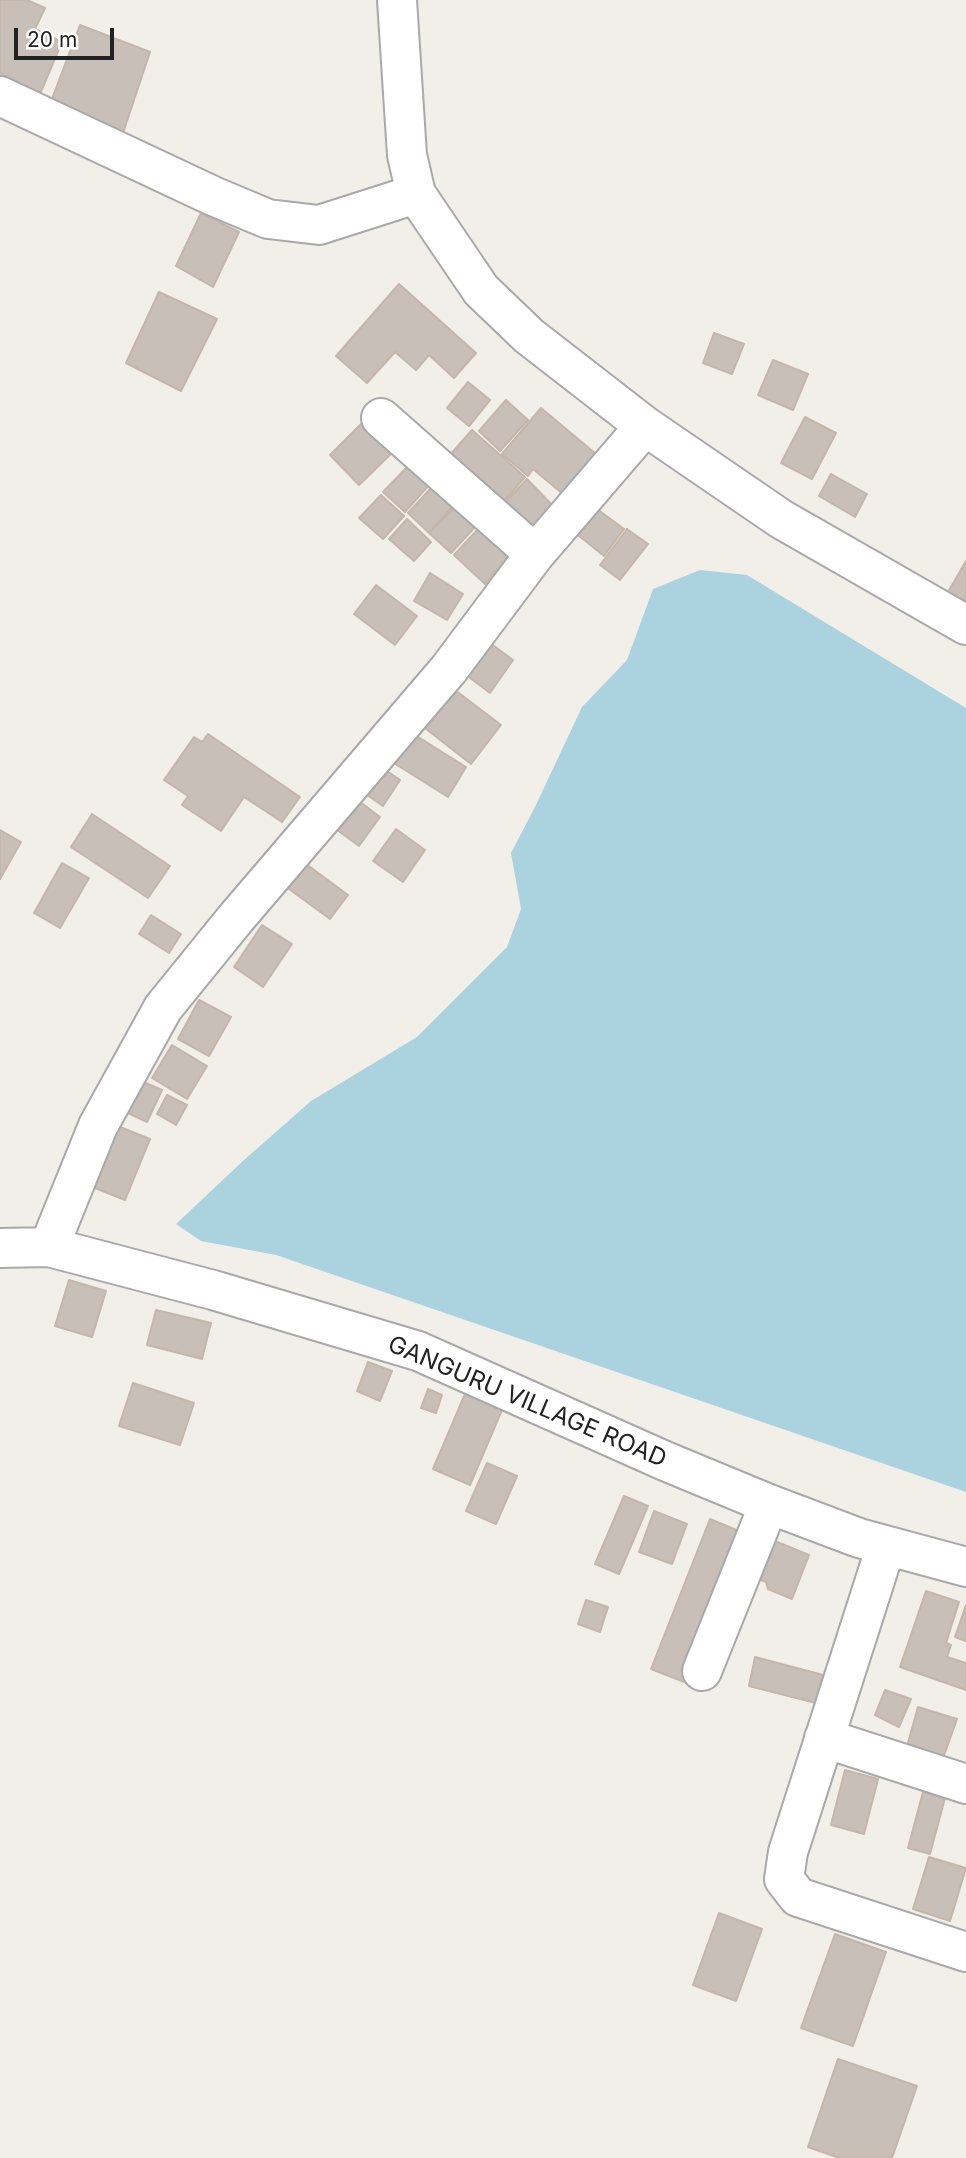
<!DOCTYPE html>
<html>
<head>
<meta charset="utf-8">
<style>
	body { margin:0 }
	#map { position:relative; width:966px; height:2158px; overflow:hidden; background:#f2efe9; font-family:Inter,sans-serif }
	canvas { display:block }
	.scale { position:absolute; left:14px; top:28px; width:100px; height:32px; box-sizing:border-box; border:4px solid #222; border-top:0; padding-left:9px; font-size:21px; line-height:24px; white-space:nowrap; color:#222; -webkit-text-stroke:5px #fff; paint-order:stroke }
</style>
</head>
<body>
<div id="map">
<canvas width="966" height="2158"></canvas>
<div class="scale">20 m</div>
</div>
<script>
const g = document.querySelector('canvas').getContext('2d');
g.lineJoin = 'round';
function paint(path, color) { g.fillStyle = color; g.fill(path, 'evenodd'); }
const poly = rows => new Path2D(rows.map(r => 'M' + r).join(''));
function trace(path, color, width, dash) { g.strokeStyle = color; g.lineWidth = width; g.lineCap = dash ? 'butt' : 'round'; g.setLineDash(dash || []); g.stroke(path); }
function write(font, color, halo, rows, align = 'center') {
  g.font = font + ' Inter,sans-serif'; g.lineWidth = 6; g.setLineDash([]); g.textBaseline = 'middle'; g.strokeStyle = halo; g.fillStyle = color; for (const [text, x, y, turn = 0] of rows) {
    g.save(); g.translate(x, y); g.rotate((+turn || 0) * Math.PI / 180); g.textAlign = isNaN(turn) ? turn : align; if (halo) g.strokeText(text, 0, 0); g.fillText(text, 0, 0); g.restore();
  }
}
paint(poly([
	[700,570,747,575,966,708,966,1492,276,1255,201,1241,176,1224,244,1160,311,1101,417,1037,507,947,521,909,511,853,535,807,582,707,627,660,653,589]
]), '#aad3df');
const building = poly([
	[0,0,27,0,45,8,35,29,62,42,40,94,0,73,0,0],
	[80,25,150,52,123,133,47,112,80,25],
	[201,213,239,232,213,287,176,266,201,213],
	[399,284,476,353,454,378,429,355,416,370,395,352,367,383,336,356,399,284],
	[159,292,217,319,181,391,126,363,159,292],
	[714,333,744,344,732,374,703,363,714,333],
	[773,360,808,374,793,410,758,395,773,360],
	[468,382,490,400,469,426,447,408,468,382],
	[506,400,528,420,500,451,479,431,506,400],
	[541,408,596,454,563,494,533,469,528,476,502,454,541,408],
	[805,417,836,433,812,479,781,463,805,417],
	[364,421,394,451,359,485,330,455,364,421],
	[472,430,525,477,498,508,441,465,472,430],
	[408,466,429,485,405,512,383,492,408,466],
	[831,474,867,494,855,517,819,496,831,474],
	[527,479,554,507,527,534,500,508,527,479],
	[432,487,453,506,429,533,408,513,432,487],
	[381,495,404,516,383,539,359,518,381,495],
	[454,508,475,527,451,553,429,533,454,508],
	[597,509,624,529,604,556,578,535,597,509],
	[407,519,431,542,414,561,389,539,407,519],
	[479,528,510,556,485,584,454,555,479,528],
	[627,529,648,544,620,580,600,565,627,529],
	[966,561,966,602,948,592,966,561],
	[430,573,463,594,447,620,414,601,430,573],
	[376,585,417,616,395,645,354,614,376,585],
	[486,640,513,660,490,693,462,672,486,640],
	[451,687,501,725,471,764,421,725,451,687],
	[407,730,466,767,448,797,389,760,407,730],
	[208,734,300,797,282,822,244,797,221,831,182,805,188,796,164,780,194,737,202,742,208,734],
	[377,764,400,780,383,806,360,790,377,764],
	[355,798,380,817,359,846,333,827,355,798],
	[92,814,170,866,148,898,71,847,92,814],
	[396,829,425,850,403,882,373,861,396,829],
	[0,830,21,842,0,879,0,830],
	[302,861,348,895,330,919,285,886,302,861],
	[62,863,89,878,60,928,34,913,62,863],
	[151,915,181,934,169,953,139,934,151,915],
	[262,925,292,944,263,987,234,967,262,925],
	[199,1000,231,1017,209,1056,178,1039,199,1000],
	[172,1045,207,1066,187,1099,152,1078,172,1045],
	[141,1081,162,1090,147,1122,126,1112,141,1081],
	[167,1095,187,1105,176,1125,157,1114,167,1095],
	[115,1125,150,1139,125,1200,90,1186,115,1125],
	[69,1280,106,1291,92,1337,55,1326,69,1280],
	[156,1310,211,1323,202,1359,147,1345,156,1310],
	[368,1362,392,1371,380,1401,357,1391,368,1362],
	[133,1383,194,1403,180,1445,119,1426,133,1383],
	[428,1389,442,1395,436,1413,421,1408,428,1389],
	[465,1394,502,1410,470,1485,433,1469,465,1394],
	[487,1463,517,1476,496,1524,466,1511,487,1463],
	[624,1496,648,1506,619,1574,595,1564,624,1496],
	[654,1511,687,1524,672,1564,639,1552,654,1511],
	[710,1519,746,1534,687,1683,651,1669,710,1519],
	[765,1537,809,1555,792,1599,768,1589,766,1582,749,1575,765,1537],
	[926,1591,959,1602,946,1643,951,1645,947,1657,966,1663,966,1690,900,1667,926,1591],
	[586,1600,608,1607,600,1632,578,1624,586,1600],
	[966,1605,966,1641,955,1637,966,1605],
	[755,1657,823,1675,816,1703,749,1686,755,1657],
	[885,1690,911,1699,899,1727,875,1715,885,1690],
	[918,1707,957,1719,942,1761,906,1750,918,1707],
	[845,1770,878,1779,864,1834,831,1825,845,1770],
	[923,1792,945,1798,930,1854,908,1848,923,1792],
	[929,1857,966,1868,950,1921,913,1909,929,1857],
	[719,1913,762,1929,736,2001,693,1985,719,1913],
	[835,1934,886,1952,853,2046,801,2028,835,1934],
	[838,2059,917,2086,892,2158,839,2158,808,2147,838,2059]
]);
paint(building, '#c7bfb8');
trace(building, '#c4b6ab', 2);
const minor = poly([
	[397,0,407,155,416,194,481,290,529,336,645,426,781,519,966,625],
	[0,96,213,196,268,219,319,225,416,194],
	[381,418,535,554],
	[49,1247,98,1126,163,1008,236,918,449,669,535,554,645,426],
	[0,1248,49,1247,213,1290,418,1351,665,1461,769,1504,859,1538,966,1567],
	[886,1546,788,1852,784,1879,798,1897,966,1952],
	[702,1671,769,1504],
	[824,1738,966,1784]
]);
trace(minor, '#a9a9a9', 42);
trace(minor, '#fff', 38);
write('24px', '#222', '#fff', [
	["GANGURU VILLAGE ROAD",527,1402,23]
]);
</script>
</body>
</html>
